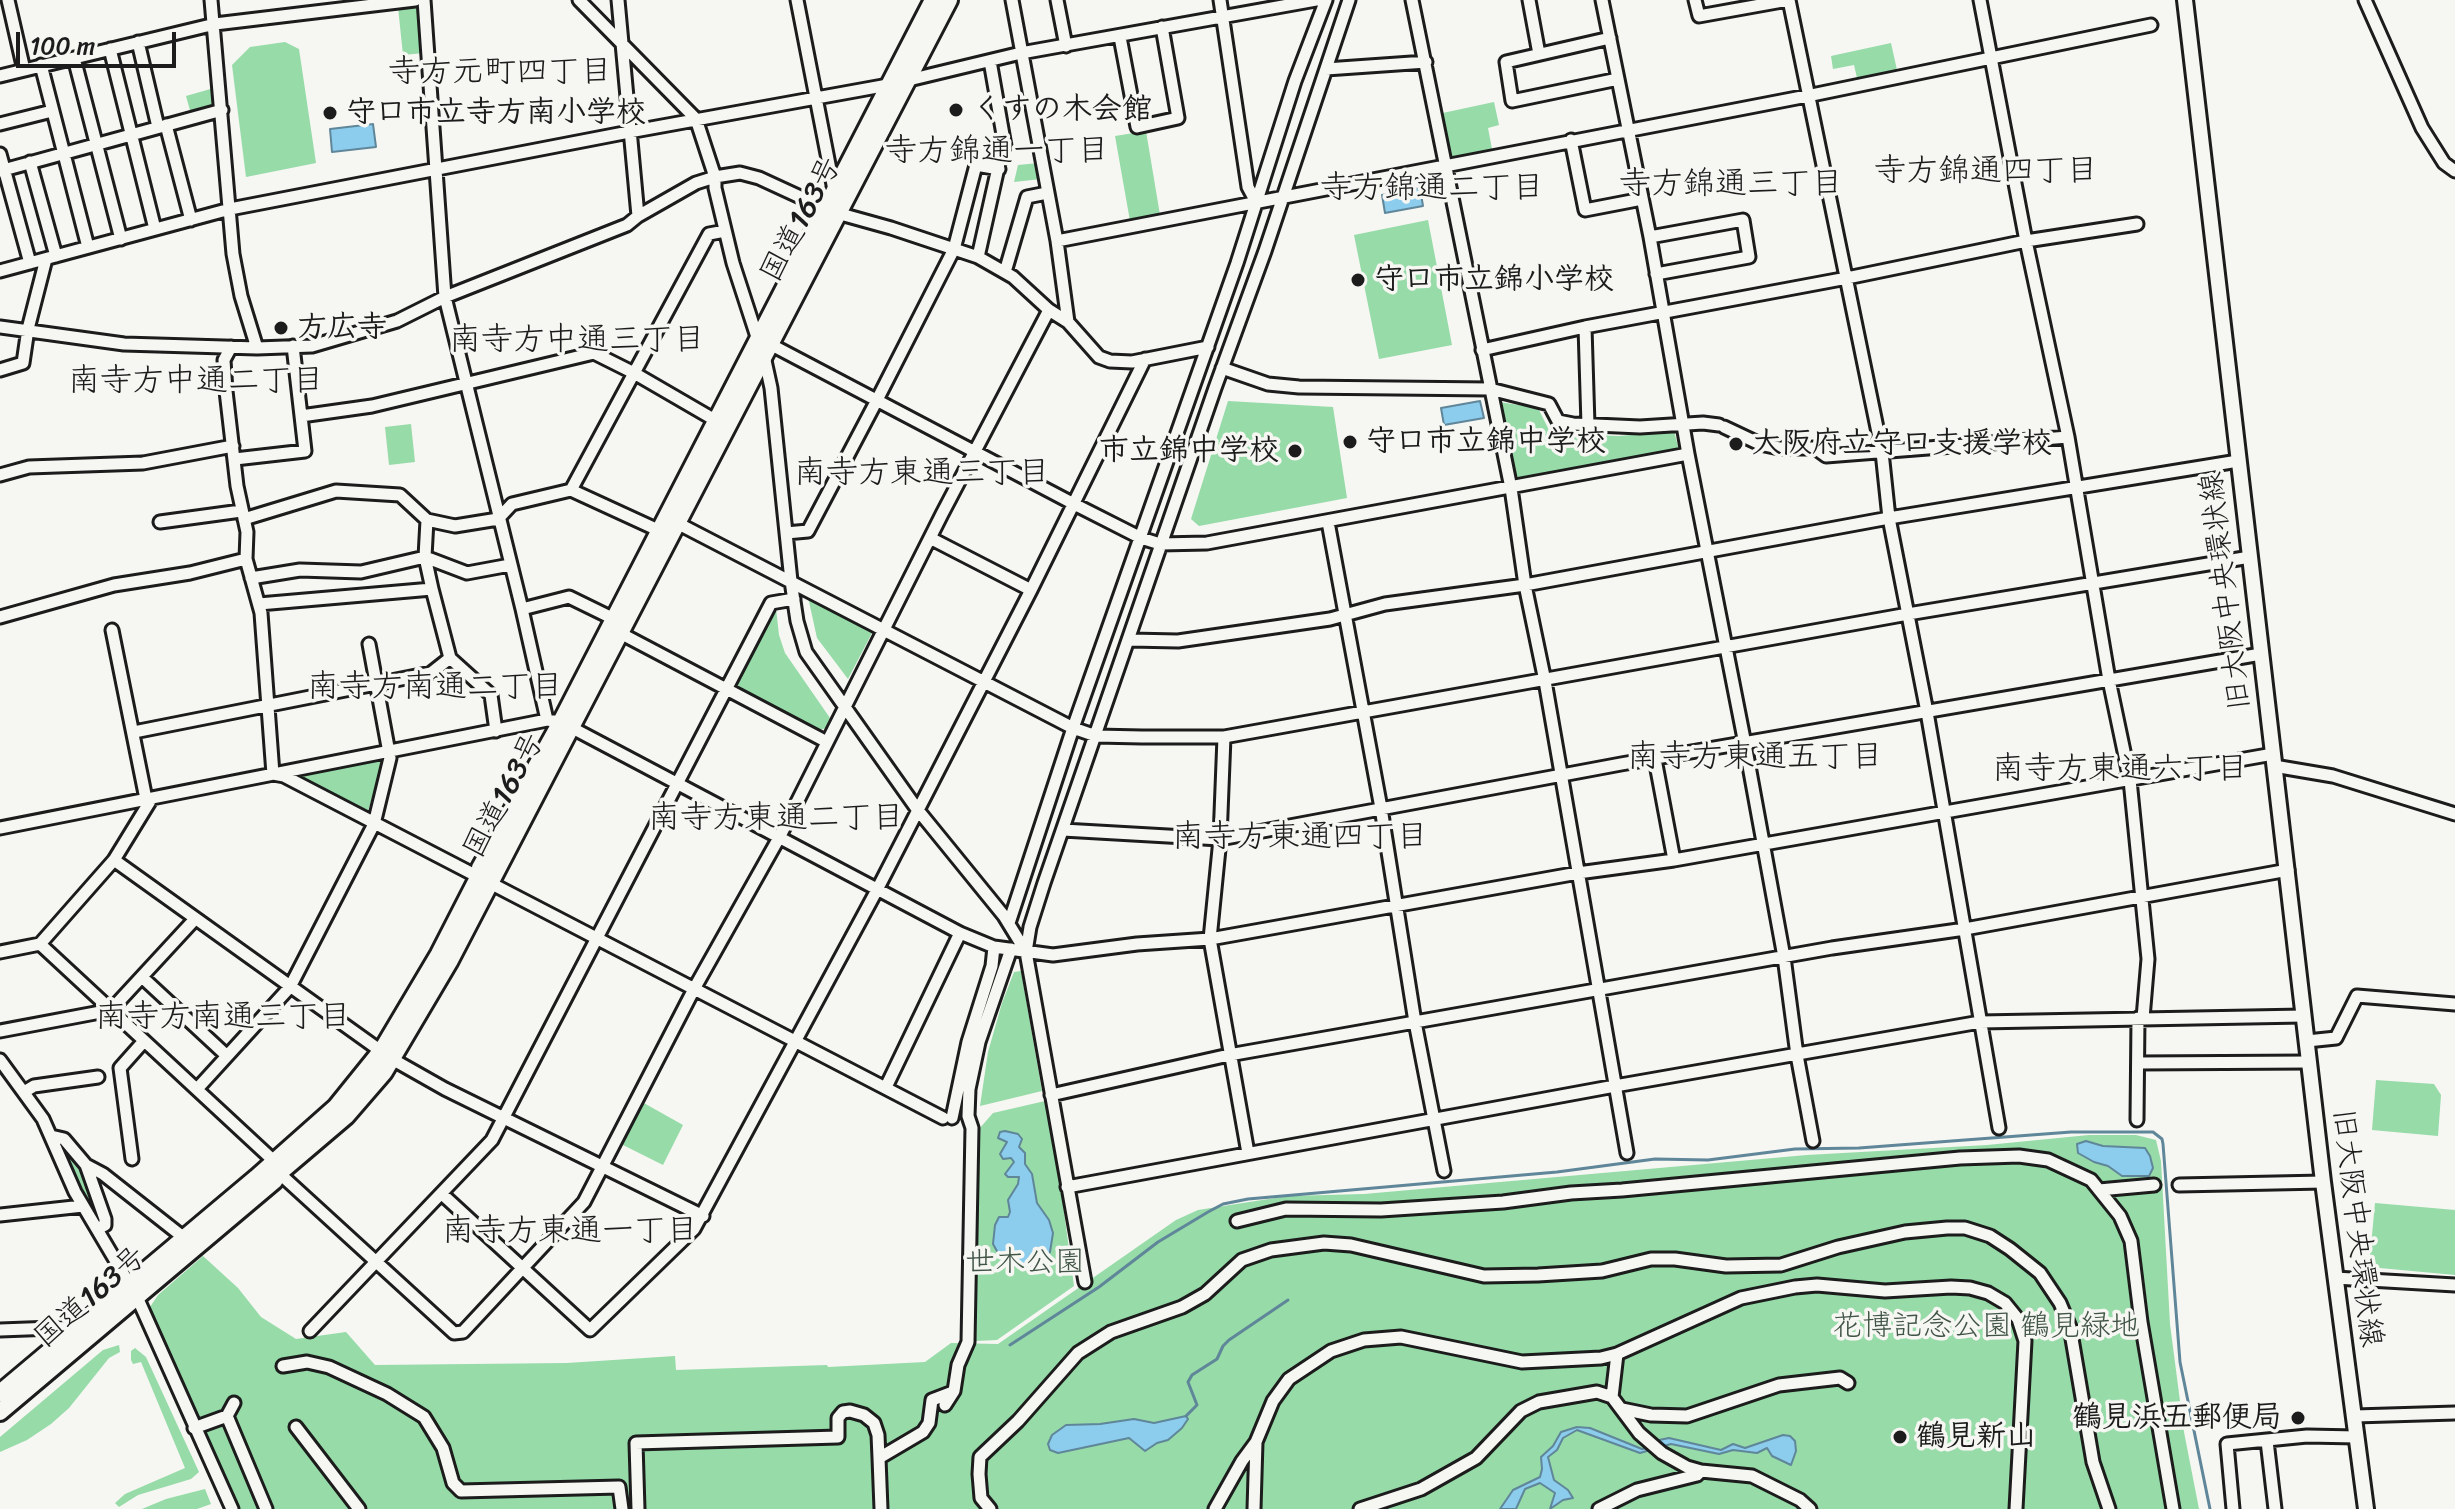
<!DOCTYPE html>
<html>
<head>
<meta charset="utf-8">
<style>
	body { margin:0 }
	#map { position:relative; width:2455px; height:1509px; overflow:hidden; background:#f6f6f2; font-family:Sriracha,sans-serif }
	canvas { display:block }
	.scale { position:absolute; left:16px; top:32px; width:160px; height:36px; box-sizing:border-box; border:4px solid #1c1c1c; border-top:0; padding-left:10px; font-size:24px; line-height:28px; white-space:nowrap; color:#1c1c1c; -webkit-text-stroke:6px #f6f6f2; paint-order:stroke }
</style>
</head>
<body>
<div id="map">
<canvas width="2455" height="1509"></canvas>
<div class="scale">100 m</div>
</div>
<script>
const g = document.querySelector('canvas').getContext('2d');
g.lineJoin = 'round';
function paint(path, color) { g.fillStyle = color; g.fill(path, 'evenodd'); }
const poly = rows => new Path2D(rows.map(r => 'M' + r).join(''));
function trace(path, color, width, dash) { g.strokeStyle = color; g.lineWidth = width; g.lineCap = dash ? 'butt' : 'round'; g.setLineDash(dash || []); g.stroke(path); }
function write(font, color, halo, rows, align = 'center') {
  g.font = font + ' Sriracha,"Klee One",sans-serif'; g.lineWidth = 7; g.setLineDash([]); g.textBaseline = 'middle'; g.strokeStyle = halo; g.fillStyle = color; for (const [text, x, y, turn = 0] of rows) {
    g.save(); g.translate(x, y); g.rotate((+turn || 0) * Math.PI / 180); g.textAlign = isNaN(turn) ? turn : align; if (halo) g.strokeText(text, 0, 0); g.fillText(text, 0, 0); g.restore();
  }
}
paint(poly([
	[416,5,419,8,424,53,403,55,398,7],
	[285,42,299,49,316,163,246,177,232,65,250,47],
	[1891,43,1897,70,1857,78,1854,65,1833,69,1831,56],
	[214,88,214,102,209,109,191,114,186,96],
	[1494,102,1499,125,1488,128,1492,149,1448,158,1438,114],
	[1146,131,1160,215,1130,221,1115,136],
	[1039,163,1041,179,1014,182,1018,165],
	[1428,220,1452,345,1379,359,1354,235],
	[1228,401,1333,407,1347,498,1199,526,1191,519],
	[1499,402,1538,408,1549,430,1563,434,1619,436,1674,431,1679,450,1515,480],
	[411,424,415,462,389,465,385,427],
	[808,597,812,597,873,631,848,679,817,638],
	[776,608,779,635,785,653,830,718,826,728,820,730,737,686],
	[383,757,384,761,368,811,296,776],
	[1021,971,1042,1091,980,1106,988,1052,1002,1003,1014,972],
	[2376,1080,2434,1084,2441,1095,2438,1136,2372,1130],
	[1045,1101,1048,1104,1059,1175,1074,1286,997,1340,976,1341,979,1129,993,1113],
	[642,1102,683,1125,663,1165,619,1143],
	[2089,1135,2136,1135,2156,1140,2161,1161,2170,1324,2184,1432,2199,1509,238,1509,150,1307,158,1295,203,1256,238,1288,261,1317,296,1339,346,1332,375,1365,567,1363,675,1356,676,1370,827,1365,828,1367,925,1362,951,1343,998,1344,1176,1220,1198,1210,1288,1196,1364,1194,1807,1155,1987,1145],
	[61,1143,87,1172,102,1220,100,1222,79,1187],
	[2375,1203,2455,1210,2455,1275,2369,1267],
	[119,1345,120,1352,109,1358,69,1408,51,1424,27,1440,0,1452,0,1437,103,1350],
	[135,1348,146,1357,199,1472,191,1479,138,1495,119,1507,115,1503,125,1494,185,1468,141,1362,133,1364,131,1360,131,1351],
	[205,1489,211,1504,197,1509,142,1509,166,1499]
]), '#96dba8');
const water = poly([
	[373,124,376,147,332,152,330,129,373,124],
	[1420,188,1423,206,1385,213,1382,195,1420,188],
	[1480,401,1484,418,1444,425,1441,408,1480,401],
	[1005,1131,1018,1134,1022,1139,1019,1147,1025,1153,1025,1164,1032,1174,1037,1203,1049,1220,1053,1233,1050,1252,1045,1259,1030,1266,1019,1267,1007,1262,998,1253,993,1244,995,1225,999,1217,1008,1217,1010,1212,1008,1200,1018,1184,1019,1177,1008,1177,1005,1174,1014,1162,1011,1158,1003,1159,1000,1154,1007,1142,998,1138,1000,1132,1005,1131],
	[2086,1141,2103,1146,2145,1148,2150,1156,2153,1168,2149,1176,2122,1176,2108,1166,2094,1162,2078,1153,2077,1144,2086,1141],
	[1186,1416,1188,1419,1182,1428,1168,1440,1157,1443,1145,1451,1129,1438,1058,1453,1050,1450,1048,1444,1052,1435,1066,1425,1100,1424,1134,1419,1154,1423,1186,1416],
	[1577,1427,1590,1428,1642,1449,1647,1448,1654,1441,1669,1438,1721,1450,1733,1444,1745,1448,1783,1435,1790,1436,1795,1441,1796,1451,1791,1465,1772,1456,1767,1448,1757,1453,1733,1450,1719,1454,1671,1444,1640,1453,1577,1430,1563,1438,1557,1450,1548,1457,1554,1480,1568,1490,1573,1498,1563,1500,1550,1509,1555,1493,1540,1483,1525,1489,1516,1509,1500,1509,1513,1490,1540,1477,1542,1469,1541,1457,1553,1446,1561,1432,1577,1427]
]);
paint(water, '#8ccced');
trace(water, '#5f8699', 2);
trace(poly([
	[1010,1345,1099,1287,1158,1242,1208,1212,1223,1204,1248,1199,1557,1172,1655,1159,1708,1160,1795,1149,1859,1148,2071,1132,2153,1132,2162,1139,2163,1144,2180,1362,2210,1509],
	[1186,1416,1197,1405,1188,1382,1192,1375,1217,1359,1223,1346,1229,1340,1288,1300]
]), '#5f8699', 3);
const minor = poly([
	[8,0,24,70],
	[211,0,233,254,241,296,257,348],
	[424,0,445,297,522,609,547,720,561,722,960,933,994,947,1053,955,1137,944,1210,939,1578,873,1674,860,2273,754],
	[579,0,696,119,715,177,715,188,733,263,758,340],
	[618,0,638,216],
	[797,0,834,190],
	[1012,0,1057,241,1068,322],
	[1057,0,1066,46],
	[1220,0,1248,187,1256,202],
	[1412,0,1511,488,1525,585,1545,681,1627,1153],
	[1529,0,1539,54],
	[1602,0,1650,237,1688,454,1745,744,1784,957,1797,1055,1813,1141],
	[1695,0,1699,16,1788,0],
	[1789,0,1882,452,1889,518,1927,712,1999,1128],
	[1980,0,2026,241,2068,437,2109,680,2130,780,2148,959,2143,1018],
	[2365,0,2422,128,2444,163,2455,171],
	[1120,37,1137,127,1178,118,1162,27],
	[1610,38,1506,62,1512,101,1618,79],
	[138,42,158,127],
	[110,49,155,229],
	[74,58,121,239],
	[41,65,88,247],
	[1326,69,1426,62],
	[0,76,215,24,415,0],
	[0,124,52,111],
	[166,125,191,220],
	[1571,140,1585,210,1642,199],
	[0,154,30,263],
	[30,162,56,256],
	[0,171,222,110],
	[837,213,891,228,978,257,1013,277,1049,310,1068,322,1099,357,1110,361,1132,362,1208,347],
	[1650,237,1743,220,1749,257,1656,274],
	[1057,241,1807,96,2151,25],
	[978,257,1002,150,1005,146,990,61],
	[0,271,230,209,629,132,888,85,1021,53,1316,0],
	[1005,272,1027,197,1047,193],
	[0,327,124,344,257,348,312,346,397,321,445,297,627,225,638,216,696,183,715,177,740,173,759,178,824,208],
	[1585,327,1588,425],
	[766,342,1074,504,1141,538,1160,544,1207,543,1688,454],
	[293,346,301,416],
	[231,347,224,360,226,391,237,486,247,532,246,559,261,613,273,774,284,776,943,1118],
	[1482,350,1585,327,1847,278,2026,241,2137,224],
	[764,356,771,388,791,581,797,621,806,652,917,809,1004,916,1026,952,1085,1282],
	[1222,368,1268,384,1299,387,1490,389,1549,404,1558,421,1573,424,1640,427,1703,423,1719,425],
	[0,370,23,363,28,329,46,259],
	[1724,427,1760,444,1779,448,1815,448,1826,456,2068,437],
	[235,459,305,451,301,416,372,406,594,353,634,373,715,420],
	[0,475,29,467,143,463,233,446],
	[571,490,709,234,725,231],
	[244,519,336,491,400,495,427,520,455,526,498,519,512,504,571,490,658,530,679,524,1073,728,1096,736,1142,737,1224,737,1908,614,2250,557],
	[427,520,425,557,432,589],
	[160,522,241,511],
	[1328,522,1381,808,1415,1022,1444,1171],
	[786,533,808,531,877,400,954,249,976,165,999,169],
	[930,538,1031,590],
	[251,578,300,570,361,572,425,557,467,573,510,565],
	[259,604,432,589,450,658,491,695,496,731],
	[522,609,569,597,614,619],
	[0,617,114,585,190,573,246,559],
	[112,630,146,799],
	[620,633,827,742],
	[1130,640,1178,641,1330,619,1385,604,1525,585,1889,518,2238,461],
	[134,732,431,673,450,658],
	[1224,737,1220,839,1210,939,1248,1153],
	[1655,759,1674,860],
	[2274,766,2333,776,2455,814],
	[0,828,547,720],
	[1063,830,1220,839,1621,764,2261,654],
	[114,860,392,1059,445,1089,703,1216],
	[1009,923,1073,728,1237,263,1295,81,1326,0],
	[40,944,275,1162,279,1173,454,1333,463,1332,584,1202,694,989,780,836,942,514,1049,310],
	[0,952,40,944,114,860,152,798],
	[1026,952,1030,927,1044,883,1215,388,1265,251,1349,0],
	[143,978,226,1055],
	[0,1031,111,1010,195,919],
	[2307,1041,2336,1038,2357,996,2455,1004],
	[0,1060,43,1119,75,1192,137,1297,232,1509],
	[2138,1063,2309,1062],
	[886,1087,960,933],
	[197,1089,290,987,374,824,390,758,369,644],
	[24,1092,34,1086,98,1077],
	[1051,1095,1229,1055,1832,948,1965,929,2288,870],
	[952,1118,968,1042,992,966,994,947],
	[2137,1120,2138,1018],
	[51,1136,64,1139,86,1165,103,1174,183,1237],
	[132,1159,120,1068,144,1041],
	[86,1165,105,1219,105,1225,97,1229],
	[2179,1185,2323,1182],
	[1067,1187,1615,1086,1980,1022,2303,1016],
	[2099,1190,2154,1185],
	[442,1194,590,1330,694,1229,878,888,1031,590,1145,359],
	[0,1215,83,1206],
	[1237,1221,1286,1209,1381,1210,1503,1202,1571,1193,1622,1190,1960,1158,2019,1156,2048,1160,2091,1180,2120,1216,2131,1241,2141,1322,2173,1509],
	[2335,1278,2455,1285],
	[0,1330,80,1327],
	[310,1331,492,1140,771,603,794,599],
	[1617,1354,1612,1397,1639,1433,1662,1453,1687,1467,1701,1471],
	[283,1366,307,1362,329,1367,387,1394,424,1417,443,1448,453,1483,461,1491,619,1487,622,1509],
	[945,1405,954,1391,958,1365,968,1342,972,1128,968,1116,969,1089,979,1042,1011,949],
	[1622,1409,1651,1415,1687,1416,1779,1385,1840,1378,1848,1383],
	[227,1416,266,1509],
	[2355,1416,2455,1413],
	[296,1427,359,1509],
	[194,1428,227,1416,234,1403],
	[2267,1441,2275,1509],
	[638,1509,636,1443,838,1437,838,1418,843,1412,850,1411,864,1415,874,1423,878,1435,879,1458],
	[881,1509,879,1458,923,1432,929,1423,932,1400,953,1392],
	[990,1509,981,1498,979,1474,980,1457,1018,1421,1078,1353,1111,1332,1182,1307,1205,1294,1242,1260,1271,1250,1324,1243,1351,1245,1484,1276,1538,1275,1602,1271,1651,1259,1675,1259,1726,1266,1781,1265,1838,1247,1905,1232,1947,1228,1965,1228,1990,1236,2010,1249,2040,1273,2060,1303,2070,1327,2093,1462,2109,1509],
	[1215,1509,1242,1461,1256,1442],
	[1254,1509,1256,1442,1273,1401,1289,1379,1331,1351,1364,1340,1401,1337,1522,1362,1601,1358,1617,1354,1741,1298,1795,1287,1817,1285,1885,1291,1951,1287,1970,1288,1988,1293,2005,1303,2018,1319,2025,1341,2016,1509],
	[1360,1509,1421,1489,1476,1458,1521,1411,1539,1402,1597,1392,1612,1397],
	[1599,1509,1637,1490,1697,1475,1701,1471,1752,1476,1800,1500,1810,1509],
	[2233,1509,2227,1444,2307,1436,2357,1437]
]);
const major = poly([
	[2185,0,2323,1182,2366,1509]
]);
const highway = poly([
	[0,1393,256,1178,336,1107,382,1050,439,954,478,878,480,868,561,722,933,0],
	[0,1412,274,1181,279,1173,346,1116,384,1072,449,962,949,0]
]);
trace(minor, '#1c1c1c', 17);
trace(major, '#1c1c1c', 20);
trace(highway, '#1c1c1c', 22);
trace(minor, '#f6f6f2', 11);
trace(major, '#f6f6f2', 14);
trace(highway, '#f6f6f2', 16);
for (const [x, y, r, color] of [
	[956,110,8,"#1c1c1c"],
	[330,113,8,"#1c1c1c"],
	[1358,280,8,"#1c1c1c"],
	[281,328,8,"#1c1c1c"],
	[1350,442,8,"#1c1c1c"],
	[1736,444,8,"#1c1c1c"],
	[1295,451,8,"#1c1c1c"],
	[2298,1418,8,"#1c1c1c"],
	[1900,1437,8,"#1c1c1c"]
]) { const dot = new Path2D(); dot.arc(x, y, r, 0, 2 * Math.PI); g.fillStyle = color; g.fill(dot); trace(dot, '#f6f6f2', 3); }
write('bold 30px', '#1c1c1c', '#f6f6f2', [
	["くすの木会館",972,110],
	["守口市立寺方南小学校",346,113],
	["守口市立錦小学校",1374,280],
	["方広寺",297,328],
	["守口市立錦中学校",1366,442],
	["大阪府立守口支援学校",1752,444],
	["市立錦中学校",1279,451,"right"],
	["鶴見浜五郵便局",2282,1418,"right"],
	["鶴見新山",1916,1437]
], 'left');
write('30px', '#1c1c1c', '#f6f6f2', [
	["国道163号",802,220,-62],
	["旧大阪中央環状線",2227,591,-97],
	["国道163号",505,796,-62],
	["旧大阪中央環状線",2356,1228,83],
	["国道163号",91,1298,-41]
]);
write('30px', '#415546', '#f6f6f2', [
	["世木公園",1025,1263],
	["花博記念公園 鶴見緑地",1986,1327]
]);
write('32px', '#1c1c1c', '#f6f6f2', [
	["寺方元町四丁目",500,73],
	["寺方錦通一丁目",997,152],
	["寺方錦通四丁目",1986,172],
	["寺方錦通三丁目",1731,185],
	["寺方錦通二丁目",1432,189],
	["南寺方中通三丁目",577,341],
	["南寺方中通二丁目",196,382],
	["南寺方東通三丁目",922,474],
	["南寺方南通二丁目",435,688],
	["南寺方東通五丁目",1755,758],
	["南寺方東通六丁目",2120,770],
	["南寺方東通二丁目",776,819],
	["南寺方東通四丁目",1300,838],
	["南寺方南通三丁目",223,1018],
	["南寺方東通一丁目",570,1232]
]);
</script>
</body>
</html>
